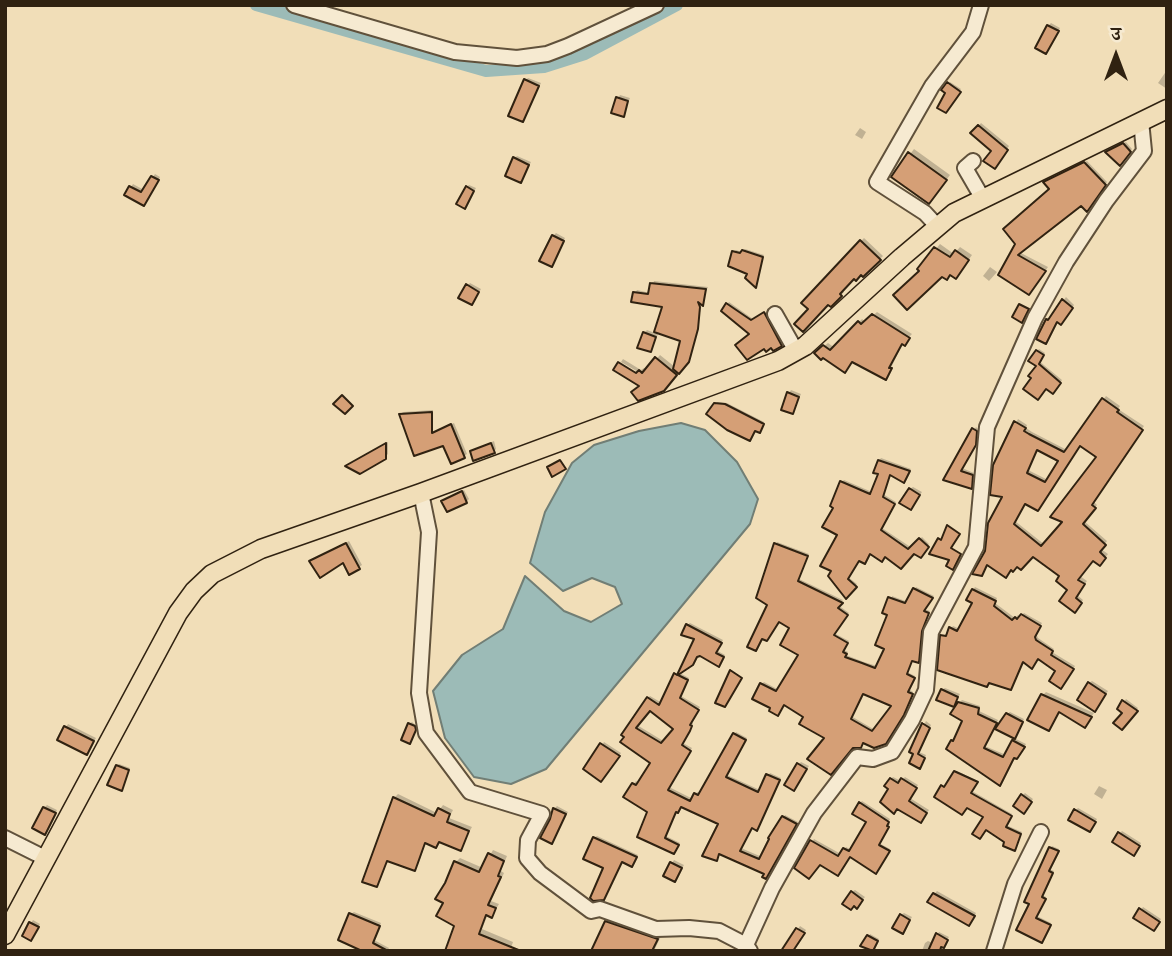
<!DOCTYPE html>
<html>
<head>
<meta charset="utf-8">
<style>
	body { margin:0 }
	#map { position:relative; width:1172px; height:956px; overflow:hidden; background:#f1deb8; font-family:"IM FELL English","Noto Serif Devanagari",serif }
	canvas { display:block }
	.frame { position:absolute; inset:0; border:7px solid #302211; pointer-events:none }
	.north { position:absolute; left:1081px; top:21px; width:70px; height:70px; -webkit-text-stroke:5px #f6ead1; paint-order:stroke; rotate:0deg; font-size:19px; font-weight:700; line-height:28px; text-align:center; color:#302211 }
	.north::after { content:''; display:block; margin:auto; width:24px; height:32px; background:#302211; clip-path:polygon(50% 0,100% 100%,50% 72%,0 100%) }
</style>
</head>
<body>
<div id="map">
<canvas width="1172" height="956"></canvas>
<div class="frame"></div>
<div class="north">उ</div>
</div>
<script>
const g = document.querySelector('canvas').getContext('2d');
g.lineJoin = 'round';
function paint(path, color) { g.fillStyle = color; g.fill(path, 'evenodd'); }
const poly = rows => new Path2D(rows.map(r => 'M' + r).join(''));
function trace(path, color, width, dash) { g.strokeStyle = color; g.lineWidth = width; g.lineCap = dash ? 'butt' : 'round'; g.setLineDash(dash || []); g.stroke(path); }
const water = poly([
	[681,423,705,430,737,462,758,499,750,524,546,769,511,784,474,777,445,738,433,691,462,655,503,629,525,576,564,611,591,622,622,604,615,587,592,578,563,591,530,563,545,512,572,463,594,445,639,431,681,423]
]);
paint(water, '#9cbbb7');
trace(water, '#717e75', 2);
paint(poly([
	[1051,23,1060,28,1049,49,1048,26],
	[1167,70,1167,89,1158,83],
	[528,78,541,83,523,120,526,80],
	[950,82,961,89,948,109,947,92,944,90],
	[620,95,630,98,623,115,618,98],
	[981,123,1009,146,997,165,993,150,973,133],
	[860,128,866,132,862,139,855,135],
	[1126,142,1132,149,1123,162,1110,150],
	[914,149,950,175,933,198,893,177],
	[517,156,531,162,523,178,515,158],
	[1087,161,1107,182,1090,207,1082,204,1019,252,1048,267,1032,290,1000,274,1051,189,1048,180],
	[155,174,160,177,147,201,131,187,133,184,144,190],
	[469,185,476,188,467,204,467,187],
	[556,233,565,238,551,265,553,236],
	[864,238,883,256,863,275,861,273,854,277,841,290,844,292,831,305,828,302,810,309,803,303],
	[940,244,954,254,960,247,972,255,960,272,919,269],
	[745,249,764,255,756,285,734,252,736,250,742,252],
	[990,267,997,272,989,281,983,276],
	[654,281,708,287,703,298,691,357,668,385,641,385,645,376,621,362,623,359,641,370,644,368,647,370,660,355,675,367,682,340,659,332,651,350,644,333,647,330,655,333,664,306,635,293,637,290,650,293],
	[470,283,481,289,474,301,468,285],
	[1066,297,1074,305,1064,320,1058,320,1048,339,1047,320,1051,318],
	[729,302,753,319,766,312,783,343,765,347,723,311],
	[877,312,912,334,903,343,886,378,853,360,816,353,828,343,835,348,862,319,866,322],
	[1039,349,1045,353,1039,361,1062,380,1053,392,1046,387,1038,365,1031,360],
	[791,390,801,394,793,412,789,393],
	[1106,396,1120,406,1118,409,1144,426,1093,501,1097,505,1084,521,1107,541,1101,549,1108,554,1100,564,1093,559,1080,576,1087,581,1077,595,1083,600,1077,608,1062,575,1033,555,1018,565,988,563,984,572,986,552,1005,495,995,465,1018,419,1027,425,1026,428,1032,432,1067,450],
	[1080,444,1099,457,1065,522,1045,545,1015,521,1025,502,1040,506],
	[1038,449,1060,461,1048,480,1028,470],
	[717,402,727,403,764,422,761,430,708,414],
	[433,410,433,432,454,423,467,454,464,456,452,462,444,444,401,414,403,412],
	[976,427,978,429,977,441,962,468,974,473,971,487,946,479],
	[494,441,496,449,494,451,472,451],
	[388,442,388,454,385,457,350,463],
	[881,458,911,469,906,478,891,473,883,494,896,502,882,528,912,548,922,537,929,544,923,554,914,552,885,555,871,552,859,559,848,577,857,584,846,596,836,507,842,482,844,480,872,492,880,473,879,461],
	[913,487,922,492,913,506,910,489],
	[464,490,469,499,466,502,444,501],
	[349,541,362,565,359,567,350,572,344,561,311,561],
	[777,542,809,554,799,579,843,600,838,605,849,613,834,633,849,641,844,650,848,652,846,655,864,662,877,666,886,648,892,596,908,602,916,587,934,596,924,609,930,611,923,627,920,659,918,661,913,659,907,672,915,676,909,689,913,692,905,712,864,741,827,737,806,716,784,704,762,684,764,682,779,690,801,655,792,627,769,605],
	[864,692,894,705,875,730,851,716],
	[975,587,997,598,995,603,1015,618,1018,615,1020,617,1024,613,1042,623,1036,633,1038,638,1054,649,1052,652,1075,666,1063,684,1057,671,1038,657,1023,661,1011,689,990,681,987,685,942,636,948,634,953,626,960,629,975,602,973,590],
	[690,623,723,640,716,650,725,655,721,662,697,655,696,638,687,625],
	[678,672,689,678,681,696,700,707,691,722,693,723,692,727,683,743,692,748,669,787,693,799,697,792,701,794,734,734,736,732,747,738,727,775,760,790,770,773,781,778,758,826,752,826,741,848,762,857,785,815,798,822,768,875,720,853,717,859,720,823,682,805,677,810,666,836,680,843,676,849,639,836,650,811,625,796,636,781,639,783,652,762,623,741,648,698,650,696,662,703],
	[650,709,675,729,665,742,637,725],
	[1092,681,1108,691,1097,708,1089,683],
	[945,688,960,694,954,705,942,690],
	[1046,692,1094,713,1088,722,1060,711,1049,729,1043,695],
	[1126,699,1138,708,1122,728,1124,702],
	[962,700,980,706,979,711,998,720,985,746,1006,755,1016,739,1026,744,1019,755,1015,756,1002,781,952,741,964,720,959,703],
	[1010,712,1024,719,1017,734,1007,714],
	[926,721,931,725,919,752,926,755,922,765,915,753,911,751],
	[412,722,418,727,410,742,409,724],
	[68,724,96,738,87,753,59,739],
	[604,742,621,753,603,778,585,769],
	[801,762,809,766,796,786,799,764],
	[119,764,130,768,123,787,117,766],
	[957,771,978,781,972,791,1012,814,1006,825,1022,832,1016,847,1006,842,985,817,967,806,936,796,944,785,947,786],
	[893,777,901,781,905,777,918,785,910,798,929,810,923,818,891,788,891,779],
	[1099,786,1107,790,1102,799,1094,794],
	[1025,793,1033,799,1026,809,1022,796],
	[398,794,437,813,443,805,453,810,449,818,472,827,460,849,440,840,436,846,426,842,418,865,414,869,388,860,380,881,376,885,365,881,395,797],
	[862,801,890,819,888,823,890,824,879,843,890,849,878,870,850,855,796,868,814,839,841,854,846,847,852,850,868,821,860,803],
	[47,805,57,810,47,830,44,808],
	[557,806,568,812,554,840,554,809],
	[1078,808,1097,819,1094,824,1075,811],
	[1122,831,1141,843,1137,851,1119,834],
	[597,836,638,855,632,865,622,861,603,899,606,868,594,838],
	[1052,846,1059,849,1049,869,1054,871,1042,895,1046,897,1037,916,1051,923,1041,941,1032,904],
	[493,850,507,856,501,871,504,873,491,901,499,904,492,916,488,914,482,929,513,942,510,951,456,925,445,903,456,862,460,858,483,868],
	[674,860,684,865,677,877,665,875],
	[855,890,865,897,859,904,852,892],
	[937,891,976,913,972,920,934,894],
	[1143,907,1161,919,1156,926,1141,910],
	[354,912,381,923,374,940,389,948,387,951,368,951,351,914],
	[904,913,912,917,905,929,901,915],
	[613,916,663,932,654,951,593,951,606,922],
	[33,920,40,924,33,936,31,923],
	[800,926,806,930,793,951,783,951],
	[939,932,949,937,940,951,922,951,925,943,928,941,933,943],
	[870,934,879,939,873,949,878,951,872,951,863,946]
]), '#0003');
trace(poly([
	[256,5,486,71,544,67,585,54,677,5]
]), '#9cbbb7', 12);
const building = poly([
	[1047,25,1059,31,1046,54,1035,48,1047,25],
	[524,79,539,86,523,122,508,116,524,79],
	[947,82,961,92,946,113,937,108,945,93,941,90,947,82],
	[616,97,628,101,624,117,611,113,616,97],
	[978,125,1008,150,995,169,983,161,991,151,970,133,978,125],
	[1123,143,1131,152,1120,166,1105,152,1123,143],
	[908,152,947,180,929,204,891,177,908,152],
	[513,157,529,165,521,183,505,176,513,157],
	[1084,162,1106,185,1087,212,1081,206,1018,255,1046,271,1029,295,998,275,1015,244,1003,229,1049,189,1043,182,1084,162],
	[151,176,159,180,144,206,124,195,129,186,141,192,151,176],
	[466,186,474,191,465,209,456,204,466,186],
	[552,235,564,241,552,267,539,261,552,235],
	[860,240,881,260,863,277,861,275,856,281,854,279,840,294,842,296,831,307,828,305,803,332,794,324,808,309,801,303,860,240],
	[934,247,950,257,955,250,969,260,956,279,950,275,947,280,942,277,907,310,893,295,919,271,917,269,934,247],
	[742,250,763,257,756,288,745,278,747,274,728,266,732,251,740,253,742,250],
	[650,283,706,289,703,306,698,302,700,307,698,329,689,362,679,374,673,369,680,341,654,332,662,307,631,302,633,292,648,294,650,283],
	[466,284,479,292,472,305,458,298,466,284],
	[1062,299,1073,308,1061,325,1057,322,1046,344,1036,339,1046,319,1048,320,1062,299],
	[726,303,751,320,764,312,782,346,773,351,771,348,766,352,764,349,747,360,735,345,749,334,721,311,726,303],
	[1019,304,1029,309,1022,323,1012,317,1019,304],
	[872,314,910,338,905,346,902,344,889,368,892,368,886,380,852,362,845,373,823,358,821,360,814,353,823,345,830,350,858,321,861,324,872,314],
	[643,332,656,337,651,352,637,348,643,332],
	[1036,350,1044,355,1039,364,1061,383,1053,394,1046,389,1038,400,1023,389,1031,378,1028,376,1036,366,1028,361,1036,350],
	[655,357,677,375,664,391,638,401,631,392,639,386,613,370,618,362,636,373,639,370,642,373,655,357],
	[787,392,799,397,793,414,781,410,787,392],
	[342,395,353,406,345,414,333,404,342,395],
	[1102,398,1119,410,1117,412,1143,430,1092,505,1096,508,1083,524,1106,545,1100,552,1106,558,1100,566,1093,561,1078,580,1085,584,1076,598,1082,603,1075,613,1059,601,1067,590,1056,581,1059,576,1033,557,1021,570,1017,567,1013,572,1011,570,1006,578,987,565,982,576,972,574,985,551,988,523,1002,497,990,495,993,465,1014,421,1026,428,1024,431,1029,434,1064,452,1102,398],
	[1080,446,1096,457,1050,517,1062,522,1041,546,1014,524,1025,504,1038,511,1080,446],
	[1037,450,1058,461,1045,482,1027,473,1037,450],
	[714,403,725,404,764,424,760,433,755,431,750,441,727,430,706,414,714,403],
	[432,412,432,433,451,424,465,458,451,464,443,446,414,456,399,414,432,412],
	[972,428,977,431,976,445,961,471,973,475,972,489,943,480,972,428],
	[386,443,386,459,360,474,345,466,386,443],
	[491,443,495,453,473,461,470,451,491,443],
	[560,460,566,469,552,477,547,467,560,460],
	[878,460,910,471,904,483,890,475,883,497,895,504,881,530,908,549,919,538,929,547,921,558,914,554,901,569,885,557,882,562,870,554,865,564,859,561,848,579,857,587,846,599,828,576,831,571,820,566,837,535,822,527,833,508,830,506,840,481,870,494,878,474,873,473,878,460],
	[909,488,920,495,911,510,899,503,909,488],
	[462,491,467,503,447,512,441,501,462,491],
	[947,525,960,534,951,548,961,554,953,570,946,566,949,560,929,554,938,538,941,540,947,525],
	[346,543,360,569,349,575,343,563,320,578,309,561,346,543],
	[774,543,808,556,798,581,843,603,838,608,848,615,834,635,848,643,843,652,847,654,845,657,862,663,875,668,884,649,875,645,887,615,882,613,888,597,905,603,913,588,933,598,924,611,929,613,922,631,919,663,912,661,907,674,915,678,908,692,913,694,904,715,886,744,874,748,863,743,861,748,853,748,831,775,807,759,824,738,799,724,803,717,784,705,778,716,769,711,770,708,752,699,760,683,776,691,798,655,780,645,789,628,779,622,767,641,762,639,756,651,747,647,767,605,756,598,774,543],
	[863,694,891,706,872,731,851,719,863,694],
	[972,589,996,601,994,606,1012,620,1015,617,1017,619,1021,614,1041,626,1035,637,1036,640,1053,651,1051,655,1074,669,1061,689,1049,681,1055,671,1038,659,1032,669,1023,662,1011,690,989,683,987,687,937,670,940,635,946,636,949,627,957,631,972,603,966,600,972,589],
	[686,624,722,643,716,653,724,657,719,667,700,656,697,657,693,665,678,675,688,680,680,698,699,710,690,725,692,726,690,731,682,745,691,751,668,790,690,801,694,793,698,795,733,733,746,740,726,777,758,792,766,774,780,780,757,831,752,828,740,851,759,859,769,839,768,838,782,816,797,824,766,879,762,877,764,874,719,854,717,861,702,856,718,824,681,807,678,813,676,812,665,838,679,845,674,854,637,837,647,812,623,797,632,783,636,785,650,763,620,742,624,737,621,735,647,697,659,705,674,673,677,675,694,639,681,635,686,624],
	[650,711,673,729,661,743,636,728,650,711],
	[730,670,742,678,725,707,715,703,730,670],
	[1088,682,1106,694,1095,712,1077,700,1088,682],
	[941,689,958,697,954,707,936,700,941,689],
	[1041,694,1092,717,1085,728,1059,712,1049,731,1027,720,1041,694],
	[1122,700,1138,711,1122,730,1113,723,1122,713,1117,709,1122,700],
	[958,702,979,708,978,714,997,723,984,748,1003,757,1012,740,1025,747,1017,759,1014,758,1000,786,946,749,951,740,953,741,962,721,950,714,958,702],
	[1006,713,1023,722,1015,739,995,729,1006,713],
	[408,723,415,726,416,730,410,744,401,740,408,723],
	[922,723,930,728,918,754,925,758,920,769,909,763,913,754,909,752,922,723],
	[64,726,94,741,87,755,57,740,64,726],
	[600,743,620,756,601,782,583,769,600,743],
	[797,763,807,769,794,791,784,785,797,763],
	[116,765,129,770,122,791,107,785,116,765],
	[954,771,978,782,971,793,1012,816,1006,827,1021,834,1015,851,1003,846,1004,842,986,830,980,839,972,834,983,817,967,808,962,815,934,797,941,785,944,787,954,771],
	[890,778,898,783,901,778,917,788,909,801,927,813,921,823,897,809,894,814,880,802,888,789,884,786,890,778],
	[1021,794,1032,802,1024,814,1013,806,1021,794],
	[393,797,434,816,438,808,450,814,447,822,469,831,461,851,439,842,436,848,425,843,415,871,387,861,377,887,362,882,393,797],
	[859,802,889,822,887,826,889,827,879,845,890,851,876,874,850,857,838,876,820,865,809,879,794,868,810,840,838,856,843,848,849,851,866,822,852,814,859,802],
	[43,807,56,813,45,835,32,828,43,807],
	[553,808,566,814,552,844,540,838,550,819,553,808],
	[1074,809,1096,822,1090,832,1068,820,1074,809],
	[1118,832,1140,846,1134,856,1112,842,1118,832],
	[593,837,637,857,632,867,622,862,604,900,593,901,590,898,603,868,583,859,593,837],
	[1049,847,1059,851,1049,871,1053,873,1042,897,1046,899,1036,918,1051,925,1042,943,1016,930,1029,904,1024,902,1049,847],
	[488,853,504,861,498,876,501,877,488,905,496,908,492,918,486,915,479,934,521,951,445,951,454,926,436,916,443,903,435,899,445,883,454,861,479,872,488,853],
	[670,862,682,868,675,882,663,876,670,862],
	[851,891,863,900,857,909,854,906,851,910,842,904,851,891],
	[933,893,975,916,969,926,927,902,933,893],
	[1139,908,1160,922,1154,931,1133,918,1139,908],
	[349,913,380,926,373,943,388,951,362,951,338,940,349,913],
	[900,914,910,920,903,934,892,928,900,914],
	[605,921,658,939,652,951,591,951,605,921],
	[29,922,39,927,31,941,22,936,29,922],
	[796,928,805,933,793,951,781,951,796,928],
	[936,933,948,940,944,948,941,947,940,951,928,951,936,933],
	[867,935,878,941,873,951,860,946,867,935]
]);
paint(building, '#d59f76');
trace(building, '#302211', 2);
const minor = poly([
	[294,5,455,52,517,58,547,54,568,46,656,5],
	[973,161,965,168,983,199],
	[938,227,925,213,877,182,932,86,973,32,981,5],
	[775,314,796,351],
	[421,493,429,532,419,693,426,733,470,792,542,814,528,840,527,858,540,873,591,911,600,909,656,929,689,928,719,931,746,945,750,951],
	[5,838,47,859],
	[746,945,772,888,814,813,857,757,873,759,892,752,912,720,926,690,931,632,976,547,987,427,1035,318,1066,262,1106,201,1144,151,1141,121],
	[994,951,1015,884,1041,832]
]);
const major = poly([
	[5,935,178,613,194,591,212,574,261,549,421,493,778,361,805,346,902,257,954,213,1167,109]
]);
trace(minor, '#60513b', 18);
trace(major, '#302211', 21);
trace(minor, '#f6ead1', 14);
trace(major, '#f1deb8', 18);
</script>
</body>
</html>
